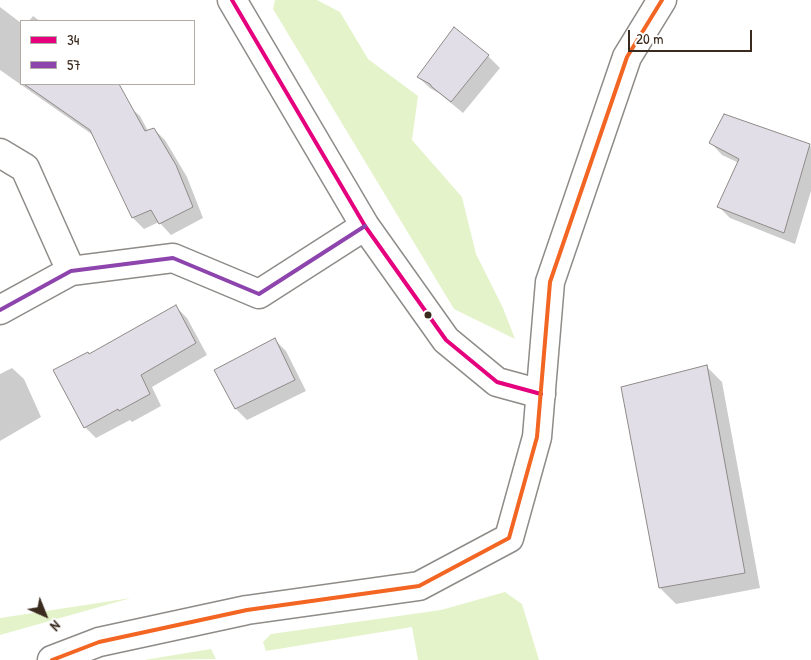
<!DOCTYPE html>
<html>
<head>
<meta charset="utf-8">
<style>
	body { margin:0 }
	#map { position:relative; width:811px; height:660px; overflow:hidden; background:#fff; font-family:"Patrick Hand",sans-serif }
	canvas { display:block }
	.legend { position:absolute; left:20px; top:20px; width:175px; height:65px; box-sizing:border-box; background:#fff; border:1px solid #b1aaa5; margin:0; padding:6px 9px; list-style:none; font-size:15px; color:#3b2a1e }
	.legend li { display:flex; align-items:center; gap:10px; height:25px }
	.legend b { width:25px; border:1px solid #b1aaa5 }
	.north { position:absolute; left:20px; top:590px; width:50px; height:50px; -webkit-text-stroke:4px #fff; paint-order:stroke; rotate:136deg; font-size:14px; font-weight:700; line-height:20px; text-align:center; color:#3b2a1e }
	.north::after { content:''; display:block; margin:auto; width:18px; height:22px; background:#3b2a1e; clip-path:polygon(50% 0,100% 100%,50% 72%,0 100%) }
	.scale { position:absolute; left:628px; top:30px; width:124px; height:22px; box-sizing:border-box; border:2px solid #3b2a1e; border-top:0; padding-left:6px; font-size:15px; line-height:18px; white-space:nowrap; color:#3b2a1e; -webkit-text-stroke:4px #fff; paint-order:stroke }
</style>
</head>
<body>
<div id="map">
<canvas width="811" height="660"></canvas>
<ul class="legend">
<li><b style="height:6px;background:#e5007d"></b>34</li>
<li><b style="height:6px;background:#8e44ad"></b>57</li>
</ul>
<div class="north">N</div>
<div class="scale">20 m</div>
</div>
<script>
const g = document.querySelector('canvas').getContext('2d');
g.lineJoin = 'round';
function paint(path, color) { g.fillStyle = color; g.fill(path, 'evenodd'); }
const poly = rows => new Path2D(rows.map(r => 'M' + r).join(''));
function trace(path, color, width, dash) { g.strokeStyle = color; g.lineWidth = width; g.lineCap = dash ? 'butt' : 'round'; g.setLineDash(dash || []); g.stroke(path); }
paint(poly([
	[275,0,317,0,340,12,368,59,418,96,412,140,462,197,476,254,503,308,515,339,454,309,273,9],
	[505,592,522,604,539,660,418,660,412,627,266,651,263,642,271,634,441,610],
	[131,598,0,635,0,618],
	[211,649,216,659,144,660]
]), '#e4f3ca');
paint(poly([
	[0,7,21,23,21,84,104,84,140,116,148,131,154,129,165,140,187,177,203,218,171,235,159,222,144,229,133,218,93,135,0,70],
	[33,16,40,21,29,21],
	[454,29,488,56,500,68,463,113,440,94,430,88,418,77],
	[711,143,809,145,811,147,811,191,795,244,730,218,719,207,739,163,722,155],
	[175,306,187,318,207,355,152,387,161,406,132,422,130,420,96,438,85,427,89,355],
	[275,340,286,351,306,391,247,420,236,409,215,370],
	[706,366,722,382,760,588,676,604,660,588],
	[12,368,24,379,41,417,0,441,0,374]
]), '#0003');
const building = poly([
	[454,27,489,55,451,102,432,87,430,84,417,77,454,27],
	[24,84,119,84,145,131,154,128,176,165,193,207,159,224,151,210,132,218,90,130,24,84],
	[724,114,810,144,784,233,717,207,739,159,709,143,724,114],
	[176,305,196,343,141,375,150,394,119,411,118,409,84,428,53,370,88,352,89,354,176,305],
	[275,338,295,380,235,409,214,370,275,338],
	[707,365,745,573,659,588,621,387,707,365]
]);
paint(building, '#e2dee7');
trace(building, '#8e8b88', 1);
const street = poly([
	[232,0,365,226,446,340,497,382,541,394],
	[0,153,25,168,71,271],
	[0,310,71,271,173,258,259,294,365,226]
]);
const secondary = poly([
	[52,660,99,642,247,610,419,586,509,538,537,437,550,282,627,57,662,0]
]);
trace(street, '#8e8b88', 31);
trace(secondary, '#8e8b88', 31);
trace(street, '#fff', 28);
trace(secondary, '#fff', 28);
trace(poly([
	[232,0,365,226,446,340,497,382,541,394]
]), '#e5007d', 4);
trace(poly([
	[0,310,71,271,173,258,259,294,365,226]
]), '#8e44ad', 4);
trace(poly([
	[52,660,99,642,247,610,419,586,509,538,537,437,550,282,627,57,662,0]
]), '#f26522', 4);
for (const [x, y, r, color] of [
	[428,315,4.5,"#3b2a1e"]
]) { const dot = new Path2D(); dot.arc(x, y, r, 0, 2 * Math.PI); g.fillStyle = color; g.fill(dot); trace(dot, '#fff', 2); }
</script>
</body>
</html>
